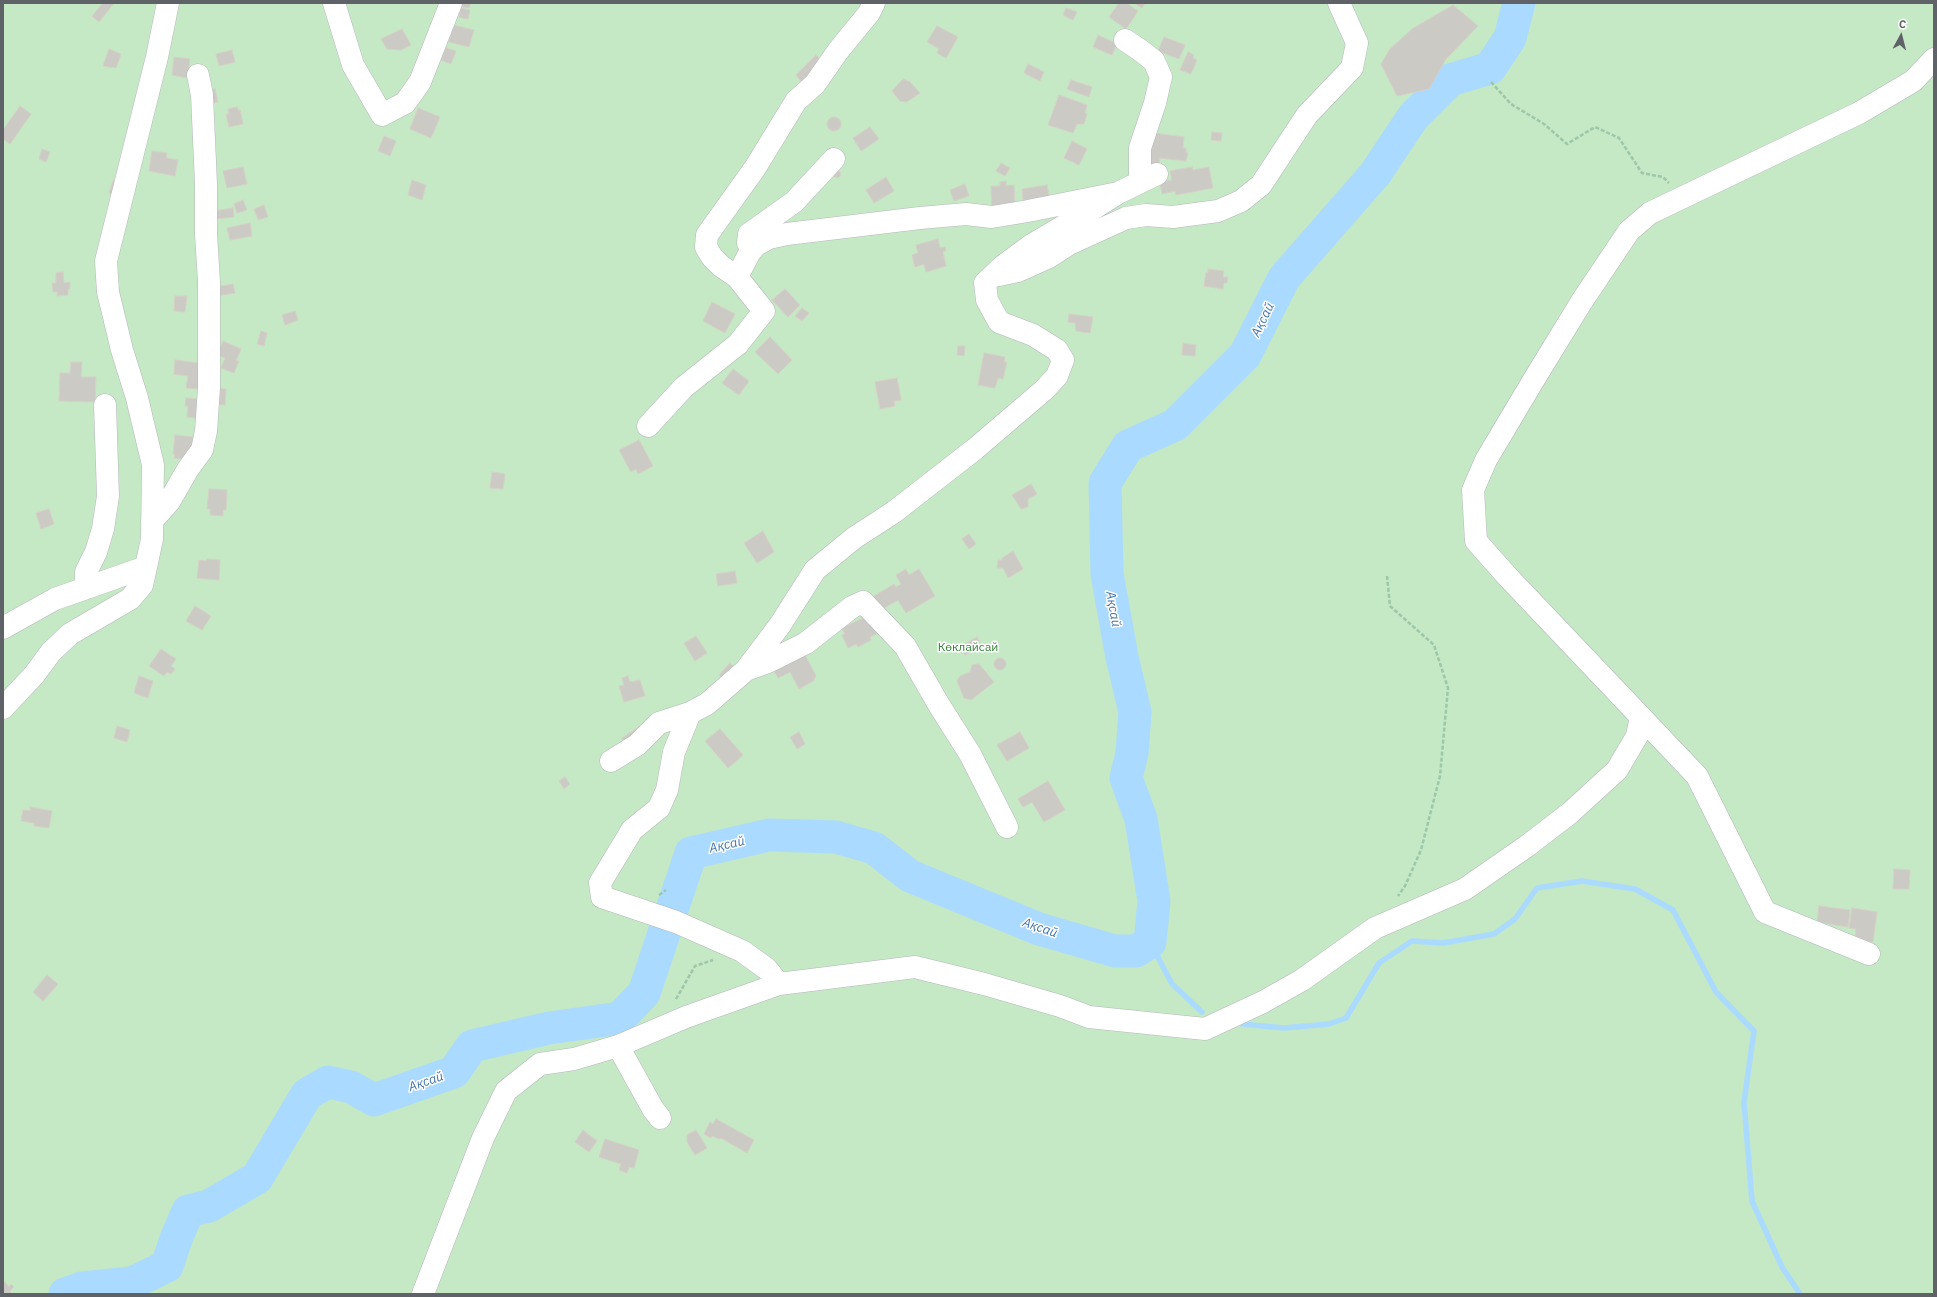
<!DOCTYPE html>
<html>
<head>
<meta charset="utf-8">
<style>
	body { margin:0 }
	#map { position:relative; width:1937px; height:1297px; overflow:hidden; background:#f1efe8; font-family:"IBM Plex Sans",sans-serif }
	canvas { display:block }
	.frame { position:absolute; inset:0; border:4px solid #5f6368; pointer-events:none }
	.north { position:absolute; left:1881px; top:16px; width:40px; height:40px; -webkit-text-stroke:3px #fff; paint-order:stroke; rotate:7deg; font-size:11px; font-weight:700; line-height:16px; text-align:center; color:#5f6368 }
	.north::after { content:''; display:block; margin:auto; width:14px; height:18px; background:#5f6368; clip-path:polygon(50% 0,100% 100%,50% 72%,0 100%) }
</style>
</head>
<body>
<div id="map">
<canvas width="1937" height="1297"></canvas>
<div class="frame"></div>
<div class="north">С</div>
</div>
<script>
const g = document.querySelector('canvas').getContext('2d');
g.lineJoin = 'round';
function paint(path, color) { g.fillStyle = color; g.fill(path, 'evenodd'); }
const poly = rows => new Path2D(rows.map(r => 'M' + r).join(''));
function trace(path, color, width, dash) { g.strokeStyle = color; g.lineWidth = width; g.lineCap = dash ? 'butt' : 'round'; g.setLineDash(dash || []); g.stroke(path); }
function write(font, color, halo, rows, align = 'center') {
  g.font = font + ' "IBM Plex Sans",sans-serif'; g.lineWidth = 3; g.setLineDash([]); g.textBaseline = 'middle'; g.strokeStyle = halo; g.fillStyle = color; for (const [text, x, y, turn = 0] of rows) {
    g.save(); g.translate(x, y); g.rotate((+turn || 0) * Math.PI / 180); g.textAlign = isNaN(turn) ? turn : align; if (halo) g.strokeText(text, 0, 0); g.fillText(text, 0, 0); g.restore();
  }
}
paint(poly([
	[3,3,1934,3,1934,1294,3,1294]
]), '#c5e8c5');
trace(poly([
	[1150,942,1172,984,1202,1012],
	[1242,1024,1284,1028,1329,1024,1346,1018,1379,963,1412,941,1443,943,1494,934,1515,919,1537,888,1582,881,1635,889,1673,910,1716,992,1754,1031,1744,1102,1752,1201,1782,1267,1800,1294]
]), '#aadaff', 5.5);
trace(poly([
	[65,1294,82,1288,132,1283,167,1266,176,1239,188,1211,209,1206,257,1178,307,1094,328,1082,351,1087,374,1100,454,1072,472,1046,549,1028,620,1018,644,993,691,853,769,835,836,837,874,848,910,876,1039,929,1115,951,1136,951,1150,942,1154,901,1141,819,1126,778,1132,753,1135,712,1122,657,1107,574,1105,483,1128,446,1175,425,1245,355,1284,278,1375,174,1413,117,1450,80,1490,68,1510,38,1519,3]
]), '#aadaff', 33);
const building = poly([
	[103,3,114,3,99,22,92,16,103,3],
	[461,3,471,3,469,8,460,6,461,3],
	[1119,3,1126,3,1138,11,1126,29,1109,17,1119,3],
	[1134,3,1145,3,1142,8,1134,3],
	[1453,5,1478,26,1446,59,1429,89,1397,96,1381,64,1390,49,1412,29,1453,5],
	[461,8,470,10,468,19,459,17,461,8],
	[1066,8,1077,12,1073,20,1063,15,1066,8],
	[453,25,474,30,469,47,449,42,453,25],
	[937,26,958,37,946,58,937,53,939,49,927,42,937,26],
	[402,29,411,45,401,50,387,49,381,39,402,29],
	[1098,35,1117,44,1112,55,1093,47,1098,35],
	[1164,37,1185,45,1179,59,1158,51,1164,37],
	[446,48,456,51,451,64,441,60,446,48],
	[109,49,121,54,116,68,103,66,109,49],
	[232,50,235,62,219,66,216,54,232,50],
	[1188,52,1194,55,1193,58,1197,60,1191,74,1180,70,1188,52],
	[816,55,824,63,803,84,796,75,816,55],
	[174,57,190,59,187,78,172,75,174,57],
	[1028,64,1044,72,1040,81,1024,73,1028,64],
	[903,79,910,82,920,93,907,102,900,101,892,91,903,79],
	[1071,80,1092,87,1089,97,1067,89,1071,80],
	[215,89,218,102,207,104,204,91,215,89],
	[1059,95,1087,105,1085,113,1087,114,1084,124,1077,124,1073,133,1048,125,1059,95],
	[20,106,31,114,10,144,3,139,3,130,20,106],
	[237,107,238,110,240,110,243,124,229,127,226,114,229,114,228,109,237,107],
	[418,108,440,117,431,138,410,129,418,108],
	'827 124a7 7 0 1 1 14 0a7 7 0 1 1-14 0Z',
	[870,127,879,139,861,151,853,138,870,127],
	[1212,132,1222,133,1221,141,1211,140,1212,132],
	[1153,133,1184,137,1183,148,1186,148,1186,152,1188,153,1186,161,1160,158,1158,169,1145,167,1153,133],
	[384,136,396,141,390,156,378,151,384,136],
	[1072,141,1087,149,1079,165,1064,158,1072,141],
	[42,149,50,152,46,162,39,159,42,149],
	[152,151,167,153,166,158,178,160,175,176,149,171,152,151],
	[1001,163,1010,168,1005,176,996,171,1001,163],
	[243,167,247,184,227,188,223,171,243,167],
	[1192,167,1193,170,1209,167,1213,188,1176,195,1175,191,1162,194,1160,182,1172,180,1170,171,1192,167],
	'833.5 174a3.5 3.5 0 1 1 7 0a3.5 3.5 0 1 1-7 0Z',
	[886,177,894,191,874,203,866,190,886,177],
	[412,180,426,185,422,200,408,195,412,180],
	[113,181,122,184,118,196,109,193,113,181],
	[1006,181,1006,186,1014,185,1015,210,992,211,991,186,1000,186,1000,182,1006,181],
	[965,184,969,196,954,201,950,190,965,184],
	[1047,185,1050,200,1028,204,1027,200,1023,200,1022,189,1047,185],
	[243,200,247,210,237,213,234,204,243,200],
	[264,205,268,217,258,220,254,209,264,205],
	[233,208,234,217,215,219,214,211,233,208],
	[250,223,252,236,230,240,227,228,250,223],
	[938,239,940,248,945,247,946,251,943,252,946,266,926,272,924,264,915,267,912,255,918,253,916,245,938,239],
	[1208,269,1224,271,1223,277,1228,277,1227,283,1224,283,1223,289,1204,286,1206,272,1208,273,1208,269],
	[63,272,64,283,70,282,70,289,68,289,68,295,57,296,57,292,53,292,52,283,56,283,56,273,63,272],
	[233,284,235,293,216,296,215,287,233,284],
	[785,289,800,305,788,317,772,300,785,289],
	[175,296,187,296,185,312,174,311,175,296],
	[712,302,735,314,725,333,703,321,712,302],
	[802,308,809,313,802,321,795,316,802,308],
	[295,311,298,320,285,325,282,315,295,311],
	[1069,314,1093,317,1090,333,1076,331,1075,323,1068,322,1069,314],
	[261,331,267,333,264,346,257,344,261,331],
	[770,337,792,360,778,374,755,352,770,337],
	[223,341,241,349,236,361,239,361,234,373,221,368,225,358,217,355,223,341],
	[1183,343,1196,345,1195,356,1182,355,1183,343],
	[958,346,965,346,964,356,957,355,958,346],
	[984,353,1005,357,1004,362,1007,362,1003,379,998,378,995,388,978,385,984,353],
	[175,360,206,364,199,389,186,388,188,376,174,374,175,360],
	[71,362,82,362,81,377,96,377,95,402,59,401,60,373,70,373,71,362],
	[733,369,749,381,739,395,722,383,733,369],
	[897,378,901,400,894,401,895,406,880,409,875,382,897,378],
	[216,388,226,389,225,405,215,404,216,388],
	[186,398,198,399,196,418,187,417,188,406,185,406,186,398],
	[175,435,201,438,191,460,174,458,175,454,173,454,175,435],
	[639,440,653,466,638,474,636,469,631,472,619,450,639,440],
	[492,472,505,474,503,489,490,488,492,472],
	[1031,484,1037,494,1028,499,1028,507,1021,509,1012,495,1031,484],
	[209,489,227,490,226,510,223,510,223,516,210,515,210,509,207,509,209,489],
	[49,509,54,524,41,529,36,513,49,509],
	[763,531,774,552,757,563,744,543,763,531],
	[969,534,976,544,969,549,962,539,969,534],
	[1013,551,1023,569,1008,578,1003,568,997,568,998,560,1002,560,1002,558,1013,551],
	[207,559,220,560,219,580,197,578,199,560,206,561,207,559],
	[906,569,909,575,919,569,935,596,906,613,898,600,879,611,871,598,894,584,896,587,901,584,896,575,906,569],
	[735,571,737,583,718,586,716,574,735,571],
	[195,606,211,616,202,630,186,621,195,606],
	[870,615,878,633,870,637,871,640,858,647,856,644,848,648,842,635,845,634,842,628,870,615],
	[696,636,707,653,695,661,684,643,696,636],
	[977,637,981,646,965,655,960,647,977,637],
	[161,649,176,659,171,666,175,669,171,674,167,672,164,676,149,666,161,649],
	[804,653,816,676,813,681,799,689,790,672,778,678,771,666,804,653],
	'994 664a6 6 0 1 1 12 0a6 6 0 1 1-12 0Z',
	[730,663,737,670,726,681,719,675,730,663],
	[979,664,994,682,971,700,964,698,957,681,960,676,970,672,972,665,979,664],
	[139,676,153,681,148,698,134,693,139,676],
	[628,676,630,682,640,680,645,696,624,702,619,686,624,685,622,678,628,676],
	[117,726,130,730,127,742,114,738,117,726],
	[639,727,644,735,627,746,622,738,639,727],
	[720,729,743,755,728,768,705,741,720,729],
	[799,732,805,744,797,749,790,737,799,732],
	[1020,732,1029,748,1007,761,997,745,1020,732],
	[565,777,570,784,564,789,559,781,565,777],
	[1048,781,1065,810,1044,822,1032,802,1023,807,1018,799,1048,781],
	[30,807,52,811,49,828,34,826,34,823,21,821,23,810,30,811,30,807],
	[1894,869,1910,870,1909,889,1893,889,1894,869],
	[1819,906,1850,910,1848,927,1817,922,1819,906],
	[1852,908,1877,912,1873,942,1855,940,1856,929,1849,928,1852,908],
	[47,975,58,984,43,1001,33,992,47,975],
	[716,1119,754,1140,747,1153,721,1138,719,1139,712,1136,711,1138,704,1134,710,1122,713,1124,716,1119],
	[583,1130,597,1141,589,1152,575,1142,583,1130],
	[696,1130,707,1148,695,1155,687,1142,687,1135,696,1130],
	[605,1139,639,1150,634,1168,629,1167,627,1173,619,1170,621,1164,599,1157,605,1139],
	[5,1282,9,1287,11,1284,14,1287,10,1291,12,1294,3,1294,3,1284,5,1282]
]);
paint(building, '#cccac5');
trace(building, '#d6d1c6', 1);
const minor = poly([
	[334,3,353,65,382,115,405,103,420,82,451,3],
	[1125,40,1140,50,1154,61,1161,77,1155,103,1140,148,1140,181],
	[748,243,749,234,794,202,834,159],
	[999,275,1018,271,1049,257,1069,244,1126,218,1146,215,1173,217,1218,211,1241,201,1261,185,1307,115,1352,68,1357,43,1339,3],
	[737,277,750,252,756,245,769,238,787,234,920,218,966,214,992,217,1028,211,1118,193,1157,174],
	[648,426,684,387,738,344,764,311,737,277,721,266,712,257,706,247,707,235,755,168,796,101,815,84,838,51,869,13,874,3],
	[152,521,169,502,188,469,202,450,206,431,209,388,209,282,206,234,206,184,202,95,198,75],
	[86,588,86,572,96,552,103,529,108,496,105,405],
	[3,628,55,599,146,567],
	[746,670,768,662,806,643,852,607,863,602,905,646,939,705,970,754,1007,827],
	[3,708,34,675,51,652,70,634,130,599,142,585,146,567,152,539,153,465,137,398,122,350,108,292,106,261,157,57,168,3],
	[611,761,637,745,659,723,690,713],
	[1869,954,1765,912,1697,776,1507,576,1476,541,1473,490,1486,460,1533,381,1582,301,1629,231,1650,213,1859,113,1913,81,1934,59],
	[779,984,767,969,742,951,676,922,602,897,600,883,632,830,659,808,667,790,674,752,690,713,707,704,746,670,780,625,815,570,854,538,894,512,975,449,1044,390,1057,376,1063,360,1057,350,1033,335,999,322,987,300,985,283,1003,266,1030,246,1096,207,1118,193],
	[618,1046,653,1109,660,1118],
	[423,1294,483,1138,506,1091,540,1064,574,1059,618,1046,686,1017,779,984,915,967,984,984,1060,1006,1089,1017,1205,1029,1263,1002,1302,980,1375,928,1465,889,1527,846,1570,813,1617,770,1637,736,1641,717]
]);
trace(minor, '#b5b8bc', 23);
trace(poly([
	[1491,82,1511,104,1544,124,1567,144,1595,127,1619,138,1642,173,1663,177,1669,183],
	[1387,576,1390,606,1434,645,1448,688,1440,776,1421,850,1405,886,1398,896],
	[659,895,666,890],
	[676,999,695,966,713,960]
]), '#9cc7a9', 2.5, [4, 2]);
trace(minor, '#fff', 22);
write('12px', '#348238', '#fff', [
	["Көклайсай",968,648]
]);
write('italic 13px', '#4174aa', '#fff', [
	["Ақсай",1263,320,-64],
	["Ақсай",1113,609,80],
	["Ақсай",727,845,-13],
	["Ақсай",1040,928,19],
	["Ақсай",426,1082,-19]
]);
</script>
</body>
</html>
